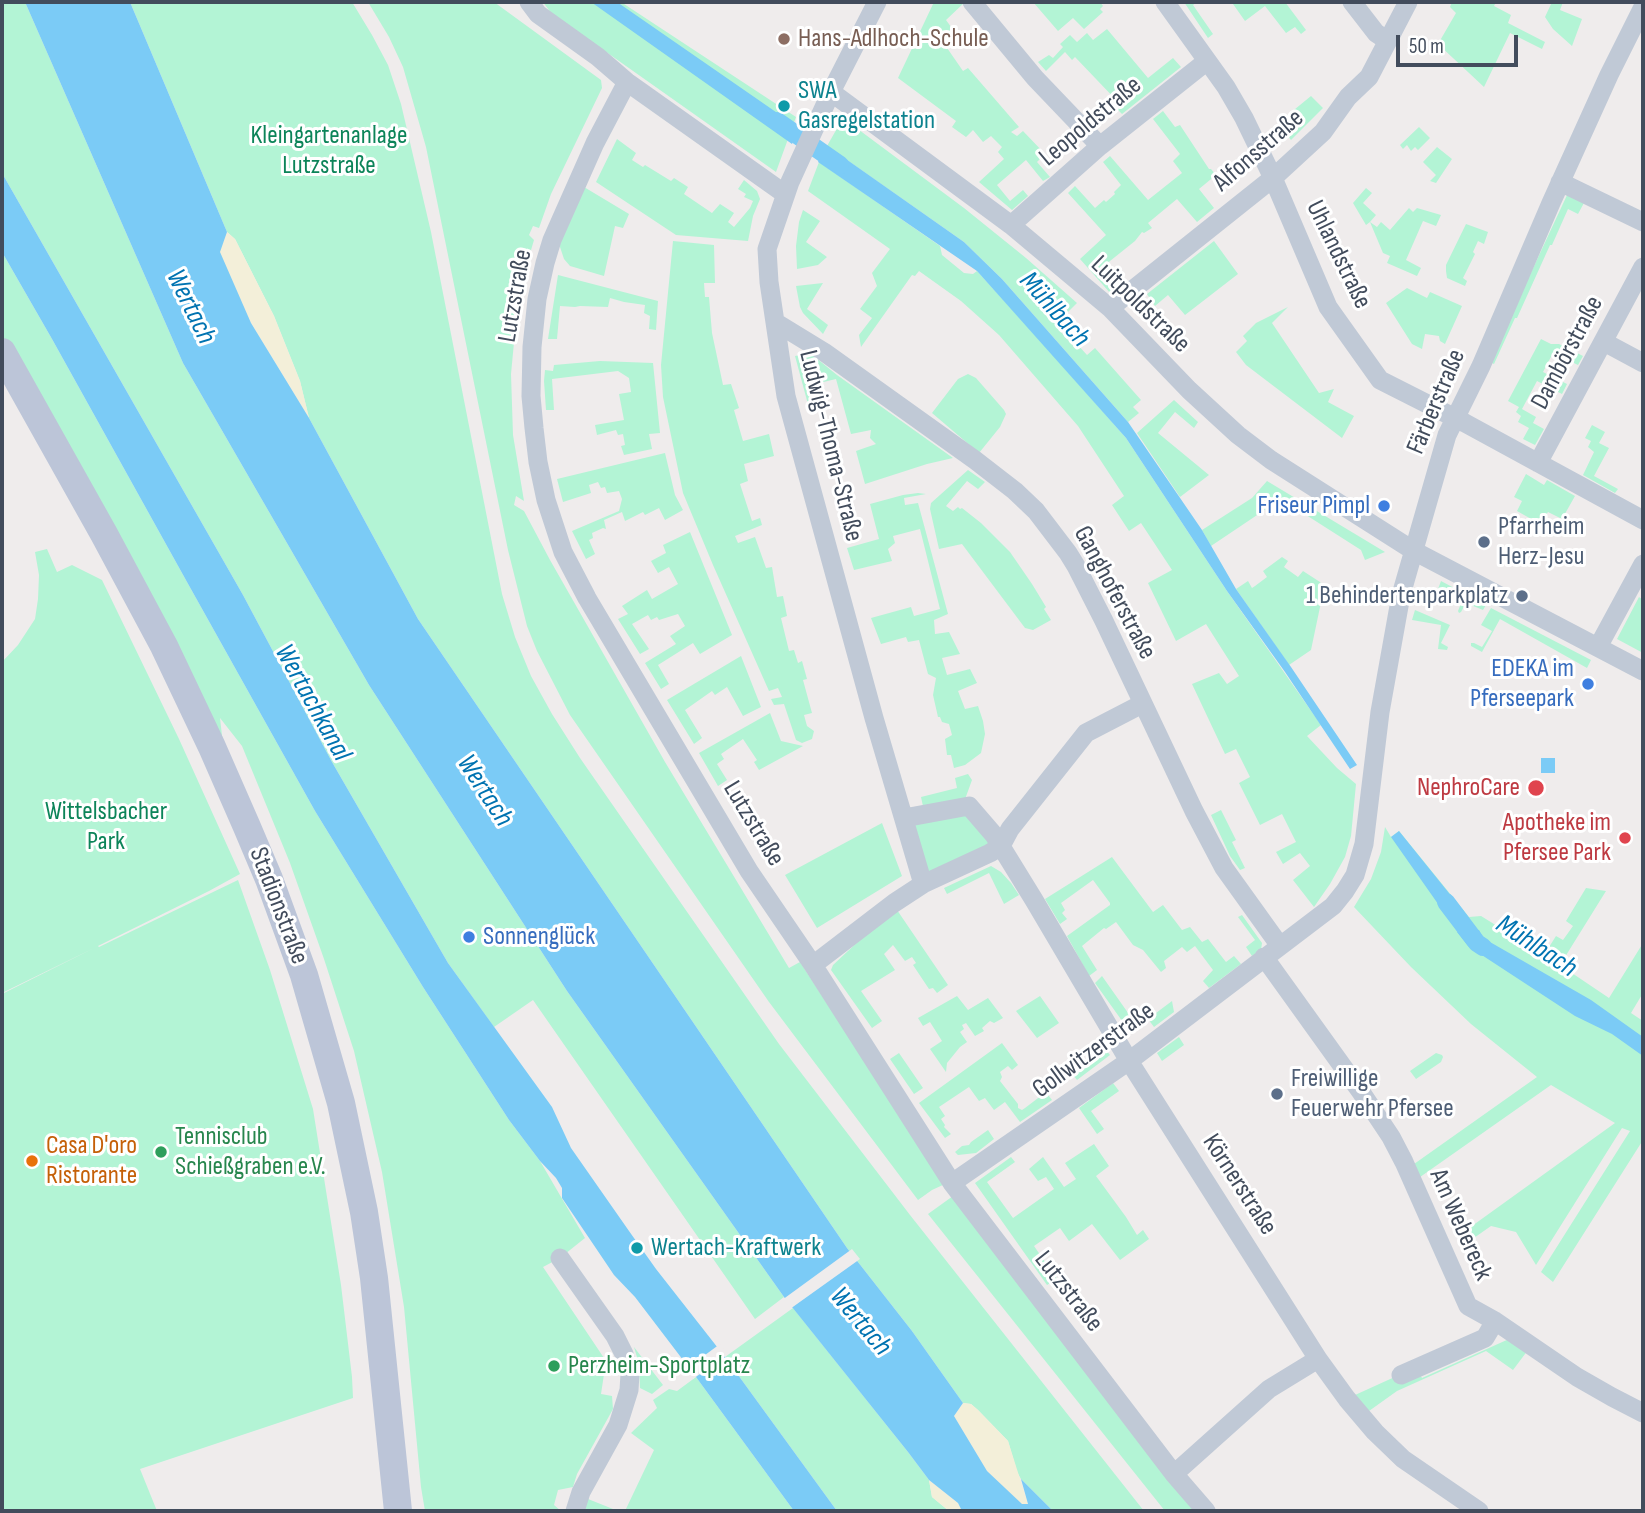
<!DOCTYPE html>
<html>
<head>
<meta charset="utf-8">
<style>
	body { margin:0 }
	#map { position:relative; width:1645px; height:1513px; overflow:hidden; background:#efecec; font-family:"Sofia Sans Condensed",sans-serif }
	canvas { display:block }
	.frame { position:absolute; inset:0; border:4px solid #424c5c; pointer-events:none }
	.scale { position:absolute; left:1396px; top:35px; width:122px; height:32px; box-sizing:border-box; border:4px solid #424c5c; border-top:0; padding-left:9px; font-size:21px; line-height:24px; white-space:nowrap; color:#424c5c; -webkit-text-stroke:5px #fff; paint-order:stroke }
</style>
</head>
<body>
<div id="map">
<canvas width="1645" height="1513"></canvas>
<div class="frame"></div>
<div class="scale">50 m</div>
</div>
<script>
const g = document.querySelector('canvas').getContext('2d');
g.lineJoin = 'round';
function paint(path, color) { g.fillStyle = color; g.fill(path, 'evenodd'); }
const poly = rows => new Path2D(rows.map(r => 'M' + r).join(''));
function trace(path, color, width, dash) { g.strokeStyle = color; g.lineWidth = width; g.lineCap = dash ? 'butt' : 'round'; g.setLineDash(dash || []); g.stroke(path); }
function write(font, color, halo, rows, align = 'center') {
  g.font = font + ' "Sofia Sans Condensed",sans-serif'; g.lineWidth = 6; g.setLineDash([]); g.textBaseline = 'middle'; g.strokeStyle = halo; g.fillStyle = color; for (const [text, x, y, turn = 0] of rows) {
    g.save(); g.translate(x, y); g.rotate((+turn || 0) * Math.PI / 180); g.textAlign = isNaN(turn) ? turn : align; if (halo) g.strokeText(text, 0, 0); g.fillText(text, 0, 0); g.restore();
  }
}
paint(poly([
	[2,2,25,2,183,363,369,685,567,991,784,1297,755,1319,533,1000,494,1027,448,963,332,762,243,595,2,173],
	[130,2,352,2,372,35,388,65,401,104,431,232,502,594,515,637,531,676,552,714,580,758,779,1044,910,1215,1144,1511,1053,1511,1021,1479,1017,1472,1008,1441,978,1410,971,1404,963,1403,912,1331,847,1248,418,619,309,418,300,381,274,316,235,239,227,232],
	[368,2,494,2,601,80,602,88,551,194,539,228,533,226,529,235,534,240,526,267,517,311,511,374,513,435,524,501,516,496,514,505,524,511,550,560,665,762,789,968,800,962,945,1184,932,1190,918,1200,769,1002,570,715,537,651,527,626,508,550,426,147,403,67,389,37],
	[543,2,621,2,796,117,776,172,551,13],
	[934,2,965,2,946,20,954,31,945,45,963,71,968,68,1019,127,1011,132,1017,136,1023,131,1045,154,1037,162,1050,177,1043,181,1026,160,997,185,1010,201,1023,190,1028,196,1012,210,979,182,1004,159,998,152,1002,147,991,136,983,142,973,130,966,137,952,127,956,121,898,78],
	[1033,2,1100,2,1103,6,1100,9,1103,12,1084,29,1073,18,1058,31],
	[1184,2,1197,2,1193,5,1213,34,1208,38],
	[1236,2,1285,2,1306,30,1301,34,1295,27,1286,33,1265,6,1245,21,1233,4],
	[1452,2,1464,3,1496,2,1494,6,1511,15,1508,23,1545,42,1542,49,1510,33,1484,87,1438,44,1456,13,1450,7],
	[1552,2,1563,2,1560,10,1582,19,1572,46,1553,29,1545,17],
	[1107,29,1148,78,1173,58,1181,67,1122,114,1114,106,1118,102,1075,57,1072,60,1065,52,1046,71,1038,62,1049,55,1053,58,1063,47,1060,44,1070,35,1077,42,1087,33,1093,40],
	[1311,96,1323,108,1291,140,1278,123],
	[1163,111,1175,127,1180,125,1209,169,1211,169,1216,175,1199,189,1214,208,1197,222,1177,199,1148,223,1152,228,1144,233,1142,232,1135,241,1105,265,1121,285,1111,294,1080,259,1106,235,1068,193,1075,186,1095,208,1104,200,1106,202,1115,194,1114,192,1121,185,1103,162,1110,156,1148,200,1182,173,1173,161,1180,154,1153,119],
	[843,118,964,208,1026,258,1077,303,1055,325,1074,347,1077,344,1087,355,1095,348,1141,400,1133,407,1139,413,1128,422,1002,279,964,242,827,146],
	[1419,127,1430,138,1418,150,1415,147,1411,151,1407,145,1403,149,1400,145],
	[617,139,636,153,632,160,643,167,645,165,671,181,674,178,688,187,684,194,712,213,720,204,734,213,728,222,734,227,750,208,753,201,744,197,746,194,738,189,744,180,757,191,760,199,753,216,748,241,676,235,596,182],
	[1437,147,1452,159,1436,183,1430,181,1436,175,1423,162],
	[819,162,940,246,942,255,964,273,973,274,977,271,1045,346,1126,438,1227,591,1321,725,1307,736,1337,768,1356,784,1351,836,1345,857,1330,884,1314,907,1293,880,1310,866,1300,853,1283,864,1276,852,1296,842,1282,814,1260,825,1239,783,1250,777,1236,749,1225,754,1192,684,1219,673,1227,684,1239,676,1206,624,1176,641,1148,583,1172,570,1141,523,1129,531,1112,505,1124,496,1078,426,999,335,961,301,919,271,915,276,912,275,861,347,859,335,872,318,860,309,877,286,872,273,890,249,808,191],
	[584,187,629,214,623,228,615,226,604,276,570,266,564,259,559,244],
	[1366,188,1372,193,1363,203,1376,215,1370,222,1377,227,1381,222,1390,230,1409,208,1413,212,1417,208,1441,215,1436,226,1423,221,1406,260,1421,268,1417,276,1387,263,1390,256,1383,253,1370,222,1366,225,1353,203],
	[1568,193,1585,201,1578,214,1568,209,1552,245,1550,245,1517,318,1515,318,1494,364,1492,363,1521,294],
	[803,210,820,221,806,242,827,257,818,265,797,269,796,246,799,222],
	[1466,224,1488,232,1484,244,1478,241,1473,252,1475,254,1463,278,1467,281,1465,286,1447,278,1446,271,1446,265],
	[673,241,714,245,715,283,704,283,705,297,709,297,712,333,723,385,731,384,739,408,734,410,743,441,769,434,774,456,744,464,748,481,740,484,752,521,760,518,762,525,735,536,738,543,755,537,766,568,772,567,777,597,783,596,787,616,781,618,789,651,794,650,798,663,802,661,807,679,803,680,812,713,804,715,807,726,814,731,812,739,802,743,796,740,784,704,774,705,771,699,782,697,778,688,769,691,713,565,683,493,663,397,661,365],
	[1214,241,1238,274,1185,315,1168,295,1155,306,1147,294],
	[2,252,52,339,187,582,315,811,423,987,509,1120,540,1161,585,1238,560,1258,543,1267,606,1361,601,1394,612,1396,613,1409,577,1474,573,1487,558,1490,554,1505,561,1511,425,1511,421,1487,404,1307,382,1172,354,1051,324,959,290,863,242,746,220,718,224,753,2,352],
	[558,275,658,301,656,330,649,329,650,316,644,313,645,305,624,302,610,298,608,307,580,306,575,307,560,306,557,339,548,339],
	[823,283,807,309,828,325,823,334,803,313,800,307,796,286],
	[1407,288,1427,298,1430,292,1462,306,1445,344,1440,341,1439,336,1425,334,1422,349,1412,344,1386,303],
	[1288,307,1272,323,1319,393,1334,389,1328,402,1354,416,1342,438,1246,365,1236,352,1247,341,1243,336,1256,323],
	[1541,339,1551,344,1559,344,1583,356,1578,365,1553,353,1543,372,1567,384,1562,394,1537,381,1522,409,1536,417,1533,423,1544,429,1535,445,1523,439,1529,428,1518,422,1521,416,1516,412,1519,407,1508,401],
	[810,353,837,375,953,458,927,464,865,484,856,451,876,444,870,438,871,430,851,434,836,379,811,385,817,406,809,408,795,356],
	[600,361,653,363,660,433,649,434,652,449,624,455,621,446,625,445,623,434,618,435,616,430,597,435,595,425,624,420,619,394,631,392,629,378,618,371,552,379,554,410,546,410,544,381,545,370,553,371,554,365],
	[968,374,976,378,1004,410,1006,414,1000,427,979,453,932,413,958,379],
	[1174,400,1198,422,1194,428,1175,412,1158,433,1209,475,1180,497,1137,433],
	[1592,425,1605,432,1599,443,1609,448,1594,476,1618,489,1615,493,1583,475,1594,452,1588,447,1591,441,1585,438],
	[665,453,675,495,683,510,665,520,659,508,645,515,643,512,625,521,622,512,604,520,606,529,603,528,592,533,593,538,589,540,595,554,586,559,572,531,619,511,622,499,619,491,607,493,605,487,601,488,598,482,589,485,591,493,563,502,557,479],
	[968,470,985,482,978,489,967,481,946,506,953,511,958,507,960,509,962,508,981,523,1010,552,1032,584,1046,607,1044,609,1051,620,1033,630,1025,628,962,544,939,549,930,509,931,503],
	[1526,474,1544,485,1547,480,1575,496,1562,519,1548,512,1540,524,1517,511,1522,501,1514,497],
	[1267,481,1385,552,1365,560,1361,550,1281,499,1211,546,1202,530,1252,498],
	[918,493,926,494,904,498,905,505,918,503,948,614,934,620,935,634,949,632,960,654,942,658,947,675,970,669,977,683,958,691,965,709,978,706,983,721,985,734,981,753,965,765,954,768,951,755,947,755,945,739,952,735,949,724,942,722,940,717,938,717,933,695,936,678,928,674,919,640,908,642,906,637,881,644,871,618,911,607,914,616,940,609,920,529,893,536,895,543,888,549,892,561,854,570,847,548,879,539,870,504,903,495],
	[690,532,732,635,700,654,693,643,658,665,669,684,661,689,645,663,676,644,670,636,685,626,678,614,659,620,657,617,651,620,648,615,632,624,649,649,640,654,618,619,628,614,622,606,647,590,652,599,678,584,669,567,658,573,651,561,666,553,663,545],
	[47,549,57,572,72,565,102,580,179,739,240,874,209,891,98,946,99,947,238,880,270,970,313,1109,341,1285,352,1377,353,1398,140,1469,157,1511,2,1511,2,994,94,948,2,993,2,662,18,645,35,619,38,599,39,575,35,552],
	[1282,557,1288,561,1284,567,1298,577,1303,571,1320,582,1324,588,1311,650,1289,665,1236,589,1248,581,1252,588,1255,586,1267,577,1263,571],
	[1441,581,1486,605,1483,610,1466,603,1461,612,1459,613,1458,611,1462,601,1438,589],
	[1639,597,1643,600,1643,653,1617,639],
	[1491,608,1591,660,1587,668,1500,619,1482,652,1471,646,1471,643,1474,643,1482,647,1492,631,1481,625],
	[1415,610,1450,625,1441,643,1448,647,1447,650,1438,649,1441,625,1412,620],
	[741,656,761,707,743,716,727,687,715,695,712,691,685,710,702,738,694,744,667,700],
	[770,713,781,741,803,746,759,770,754,762,757,760,743,739,721,754,724,759,717,764,727,780,718,786,699,753],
	[968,774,972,780,964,802,924,811,921,797,957,788,955,778],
	[969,806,1001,846,923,884,904,818],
	[1221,810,1236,840,1232,842,1245,868,1240,870,1230,856,1211,815],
	[882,823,902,876,817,928,785,875],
	[1385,827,1391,837,1399,831,1469,917,1481,916,1544,955,1556,936,1563,940,1573,926,1566,921,1586,888,1606,891,1560,965,1609,998,1643,943,1643,993,1631,1013,1643,1021,1643,1140,1553,1282,1541,1272,1630,1131,1622,1128,1536,1265,1516,1232,1491,1226,1471,1240,1465,1231,1615,1123,1551,1085,1413,1182,1407,1169,1537,1077,1471,1024,1411,967,1354,907,1371,879,1381,852],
	[1112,857,1153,912,1163,905,1182,930,1190,927,1202,942,1208,939,1226,962,1234,956,1241,964,1209,988,1203,981,1213,970,1195,946,1187,952,1182,947,1164,961,1166,968,1161,972,1143,950,1133,945,1116,922,1106,929,1104,928,1082,946,1097,970,1089,976,1067,936,1110,905,1110,903,1093,880,1061,903,1065,910,1062,913,1067,919,1060,924,1045,899],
	[991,866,1001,872,1011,883,1019,895,1004,904,989,873,947,894,944,888],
	[895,907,948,985,937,993,933,988,929,989,913,965,916,963,912,957,905,961,893,945,884,954,895,970,861,991,882,1021,872,1028,831,970,833,965],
	[1242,915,1262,943,1261,950,1252,956,1246,947,1255,940,1238,917],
	[1102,976,1138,1027,1130,1032,1095,983],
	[957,996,968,1010,988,998,1003,1018,994,1023,990,1021,982,1028,984,1031,975,1036,966,1023,962,1025,964,1029,960,1032,967,1042,960,1047,947,1063,946,1072,930,1049,942,1041,930,1022,923,1026,918,1018],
	[1040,996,1059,1023,1037,1038,1016,1011],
	[1172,1001,1174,1012,1154,1027,1148,1019],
	[1179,1037,1184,1045,1162,1061,1157,1053],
	[1002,1043,1018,1065,1012,1070,1008,1066,1000,1072,1002,1077,1000,1081,1018,1104,1018,1108,1022,1110,1025,1108,1046,1092,1052,1100,1020,1122,1005,1102,994,1110,985,1098,979,1101,969,1087,939,1107,945,1116,941,1119,945,1125,944,1127,951,1134,945,1138,919,1103],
	[1104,1048,1110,1055,1077,1080,1069,1070],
	[899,1053,923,1088,914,1094,890,1059],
	[1436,1053,1442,1055,1443,1057,1441,1062,1416,1079,1410,1071],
	[1113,1083,1119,1091,1091,1111,1104,1129,1097,1134,1079,1108],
	[988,1130,994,1139,976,1153,958,1155,955,1152,962,1146,969,1145,971,1142],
	[1094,1144,1109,1166,1096,1176,1126,1217,1137,1235,1143,1230,1149,1239,1120,1260,1092,1224,1069,1241,1060,1228,1034,1246,1057,1279,1047,1285,975,1183,1011,1157,1015,1162,987,1182,1013,1218,1054,1189,1046,1177,1038,1181,1029,1169,1043,1157,1064,1187,1076,1179,1065,1163],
	[953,1196,1196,1511,1165,1511,928,1214],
	[793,1308,908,1452,929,1480,932,1497,949,1511,837,1511,725,1357],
	[1509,1339,1528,1350,1513,1370,1486,1351,1397,1391,1362,1416,1355,1395,1410,1370,1419,1373,1422,1378],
	[634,1347,663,1385,652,1394,640,1388,639,1364],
	[696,1377,794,1511,625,1511,654,1450,631,1433,657,1408,653,1400,669,1389,677,1391],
	[583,1497,618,1511,580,1511]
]), '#b3f4d5');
paint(poly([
	[227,232,235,239,274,316,300,381,309,418,251,323,219,252],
	[963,1403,971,1404,978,1410,1008,1441,1028,1504,1022,1505,987,1471,954,1416],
	[929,1480,958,1503,962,1511,949,1511,932,1497]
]), '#f3efd9');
paint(poly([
	[25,2,130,2,227,232,220,252,251,323,309,418,418,619,847,1248,912,1331,963,1403,954,1416,987,1471,1022,1504,1028,1504,1021,1479,1053,1511,962,1511,958,1503,929,1480,908,1452,784,1297,567,991,369,685,183,363],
	[591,2,617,2,799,128,792,144],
	[826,145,964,242,1002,279,1128,422,1202,530,1236,589,1291,667,1357,765,1350,769,1285,672,1227,591,1126,438,977,271,818,162],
	[2,173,243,595,332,762,448,963,552,1107,571,1148,629,1231,656,1269,725,1357,837,1511,794,1511,696,1377,635,1297,614,1275,562,1198,562,1188,556,1178,540,1161,509,1120,423,987,315,811,187,582,52,339,2,252],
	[1541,758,1555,758,1555,773,1541,773],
	[1399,831,1469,918,1470,918,1450,921,1391,837],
	[1479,930,1483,938,1591,1000,1643,1037,1643,1056,1612,1034,1575,1016,1468,946,1457,932]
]), '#7bcbf6');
paint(poly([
	[852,1249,860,1259,790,1309,782,1300],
	[720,1344,728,1354,693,1379,686,1369]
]), '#efecec');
trace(poly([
	[777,121,840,165],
	[1446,902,1477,943,1483,947]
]), '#7bcbf6', 18);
trace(poly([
	[529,2,538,14,598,57,627,82,785,194],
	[877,2,831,92,790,182,767,249,769,282,786,396,874,718,923,884],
	[972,2,1035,78,1100,146],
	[1165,2,1226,87,1244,118,1273,178,1328,307,1380,380,1465,423,1643,520],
	[1352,2,1376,33,1388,41],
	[627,82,595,143,552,240,545,263,537,299,532,347,531,396,534,428,538,462,546,500,563,552,587,598,749,871,813,965,952,1183,1174,1474,1206,1511],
	[831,92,1011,225,1110,308,1189,390,1238,435,1271,460,1414,551,1643,671],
	[1560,182,1643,222],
	[1011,225,1100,146,1207,61],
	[1110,308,1273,178,1323,132,1348,97,1369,77,1408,2],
	[775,322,824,352,975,460,1015,491,1036,511,1068,553,1076,566,1104,621,1194,811,1224,868,1280,946],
	[1604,342,1643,363],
	[1538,463,1643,267],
	[1598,647,1643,564],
	[904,818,969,806,994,835,1034,900,1129,1061,1318,1359,1347,1399,1375,1432,1403,1459,1479,1511],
	[1264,957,1361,1092,1391,1137,1404,1162,1468,1306,1495,1321,1577,1377,1612,1397,1643,1413],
	[813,965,894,903,923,884,990,853,1001,846,1010,829,1086,733,1142,704],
	[952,1183,1129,1061,1333,906,1345,891,1355,875,1364,844,1380,712,1401,595,1447,435,1481,366,1551,203,1609,75,1643,7],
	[560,1258,615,1336,624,1354,630,1374,629,1390,618,1425,581,1492,575,1511],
	[1401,1375,1485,1338,1495,1321],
	[1174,1474,1269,1389,1318,1359]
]), '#c0c9d6', 19);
trace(poly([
	[2,352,104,534,164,646,212,747,247,827,269,879,304,975,341,1103,364,1212,374,1278,398,1511]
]), '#bcc5d8', 28);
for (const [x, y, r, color] of [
	[784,39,7,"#8d6e63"],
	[784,106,7,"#0f9aa8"],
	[1384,506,7,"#3f7fe0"],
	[1484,542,7,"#5c6f8a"],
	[1522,596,7,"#5c6f8a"],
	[1588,684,7,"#3f7fe0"],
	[1536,788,9,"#e0444e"],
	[1625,838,7,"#e0444e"],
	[469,937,7,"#3f7fe0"],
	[1277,1094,7,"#5c6f8a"],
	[161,1152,7,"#2e9e5b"],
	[32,1161,7,"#e8710a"],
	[637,1248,7,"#0f9aa8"],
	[554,1366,7,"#2e9e5b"]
]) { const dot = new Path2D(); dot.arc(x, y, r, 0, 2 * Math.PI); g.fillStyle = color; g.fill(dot); trace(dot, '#fff', 2.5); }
write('26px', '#785e54', '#fff', [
	["Hans-Adlhoch-Schule",798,39]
], 'left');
write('26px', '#0d838f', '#fff', [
	["SWA",798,91],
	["Gasregelstation",798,121],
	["Wertach-Kraftwerk",651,1248]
], 'left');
write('26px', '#424c5c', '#fff', [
	["Leopoldstraße",1091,122,-40],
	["Alfonsstraße",1259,151,-41],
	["Uhlandstraße",1338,255,64],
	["Lutzstraße",516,296,-80],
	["Luitpoldstraße",1140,305,44],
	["Dambörstraße",1568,353,-62],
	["Färberstraße",1437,402,-67],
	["Ludwig-Thoma-Straße",830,446,76],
	["Ganghoferstraße",1114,593,62],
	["Lutzstraße",753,824,59],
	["Stadionstraße",278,906,69],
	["Gollwitzerstraße",1094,1051,-36],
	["Körnerstraße",1239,1185,57],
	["Am Webereck",1460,1225,66],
	["Lutzstraße",1068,1292,52]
]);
write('26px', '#0c8459', '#fff', [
	["Kleingartenanlage",329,136],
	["Lutzstraße",329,166],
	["Wittelsbacher",106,812],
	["Park",106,842]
]);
write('26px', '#366cbe', '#fff', [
	["Friseur Pimpl",1370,506],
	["EDEKA im",1574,669],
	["Pferseepark",1574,699],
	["Sonnenglück",483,937,"left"]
], 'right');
write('26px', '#4e5e75', '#fff', [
	["Pfarrheim",1498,527],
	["Herz-Jesu",1498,557],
	["1 Behindertenparkplatz",1508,596,"right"],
	["Freiwillige",1291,1079],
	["Feuerwehr Pfersee",1291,1109]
], 'left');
write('26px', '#be3a42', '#fff', [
	["NephroCare",1520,788],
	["Apotheke im",1611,823],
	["Pfersee Park",1611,853]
], 'right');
write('26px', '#27864d', '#fff', [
	["Tennisclub",175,1137],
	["Schießgraben e.V.",175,1167],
	["Perzheim-Sportplatz",568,1366]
], 'left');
write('26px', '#c56008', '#fff', [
	["Casa D'oro",46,1146],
	["Ristorante",46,1176]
], 'left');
write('italic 28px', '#0073b1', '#fff', [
	["Wertach",190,307,64],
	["Mühlbach",1054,310,48],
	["Wertachkanal",312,703,61],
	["Wertach",484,791,57],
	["Mühlbach",1536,947,33],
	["Wertach",860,1322,50]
]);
</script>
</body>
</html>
